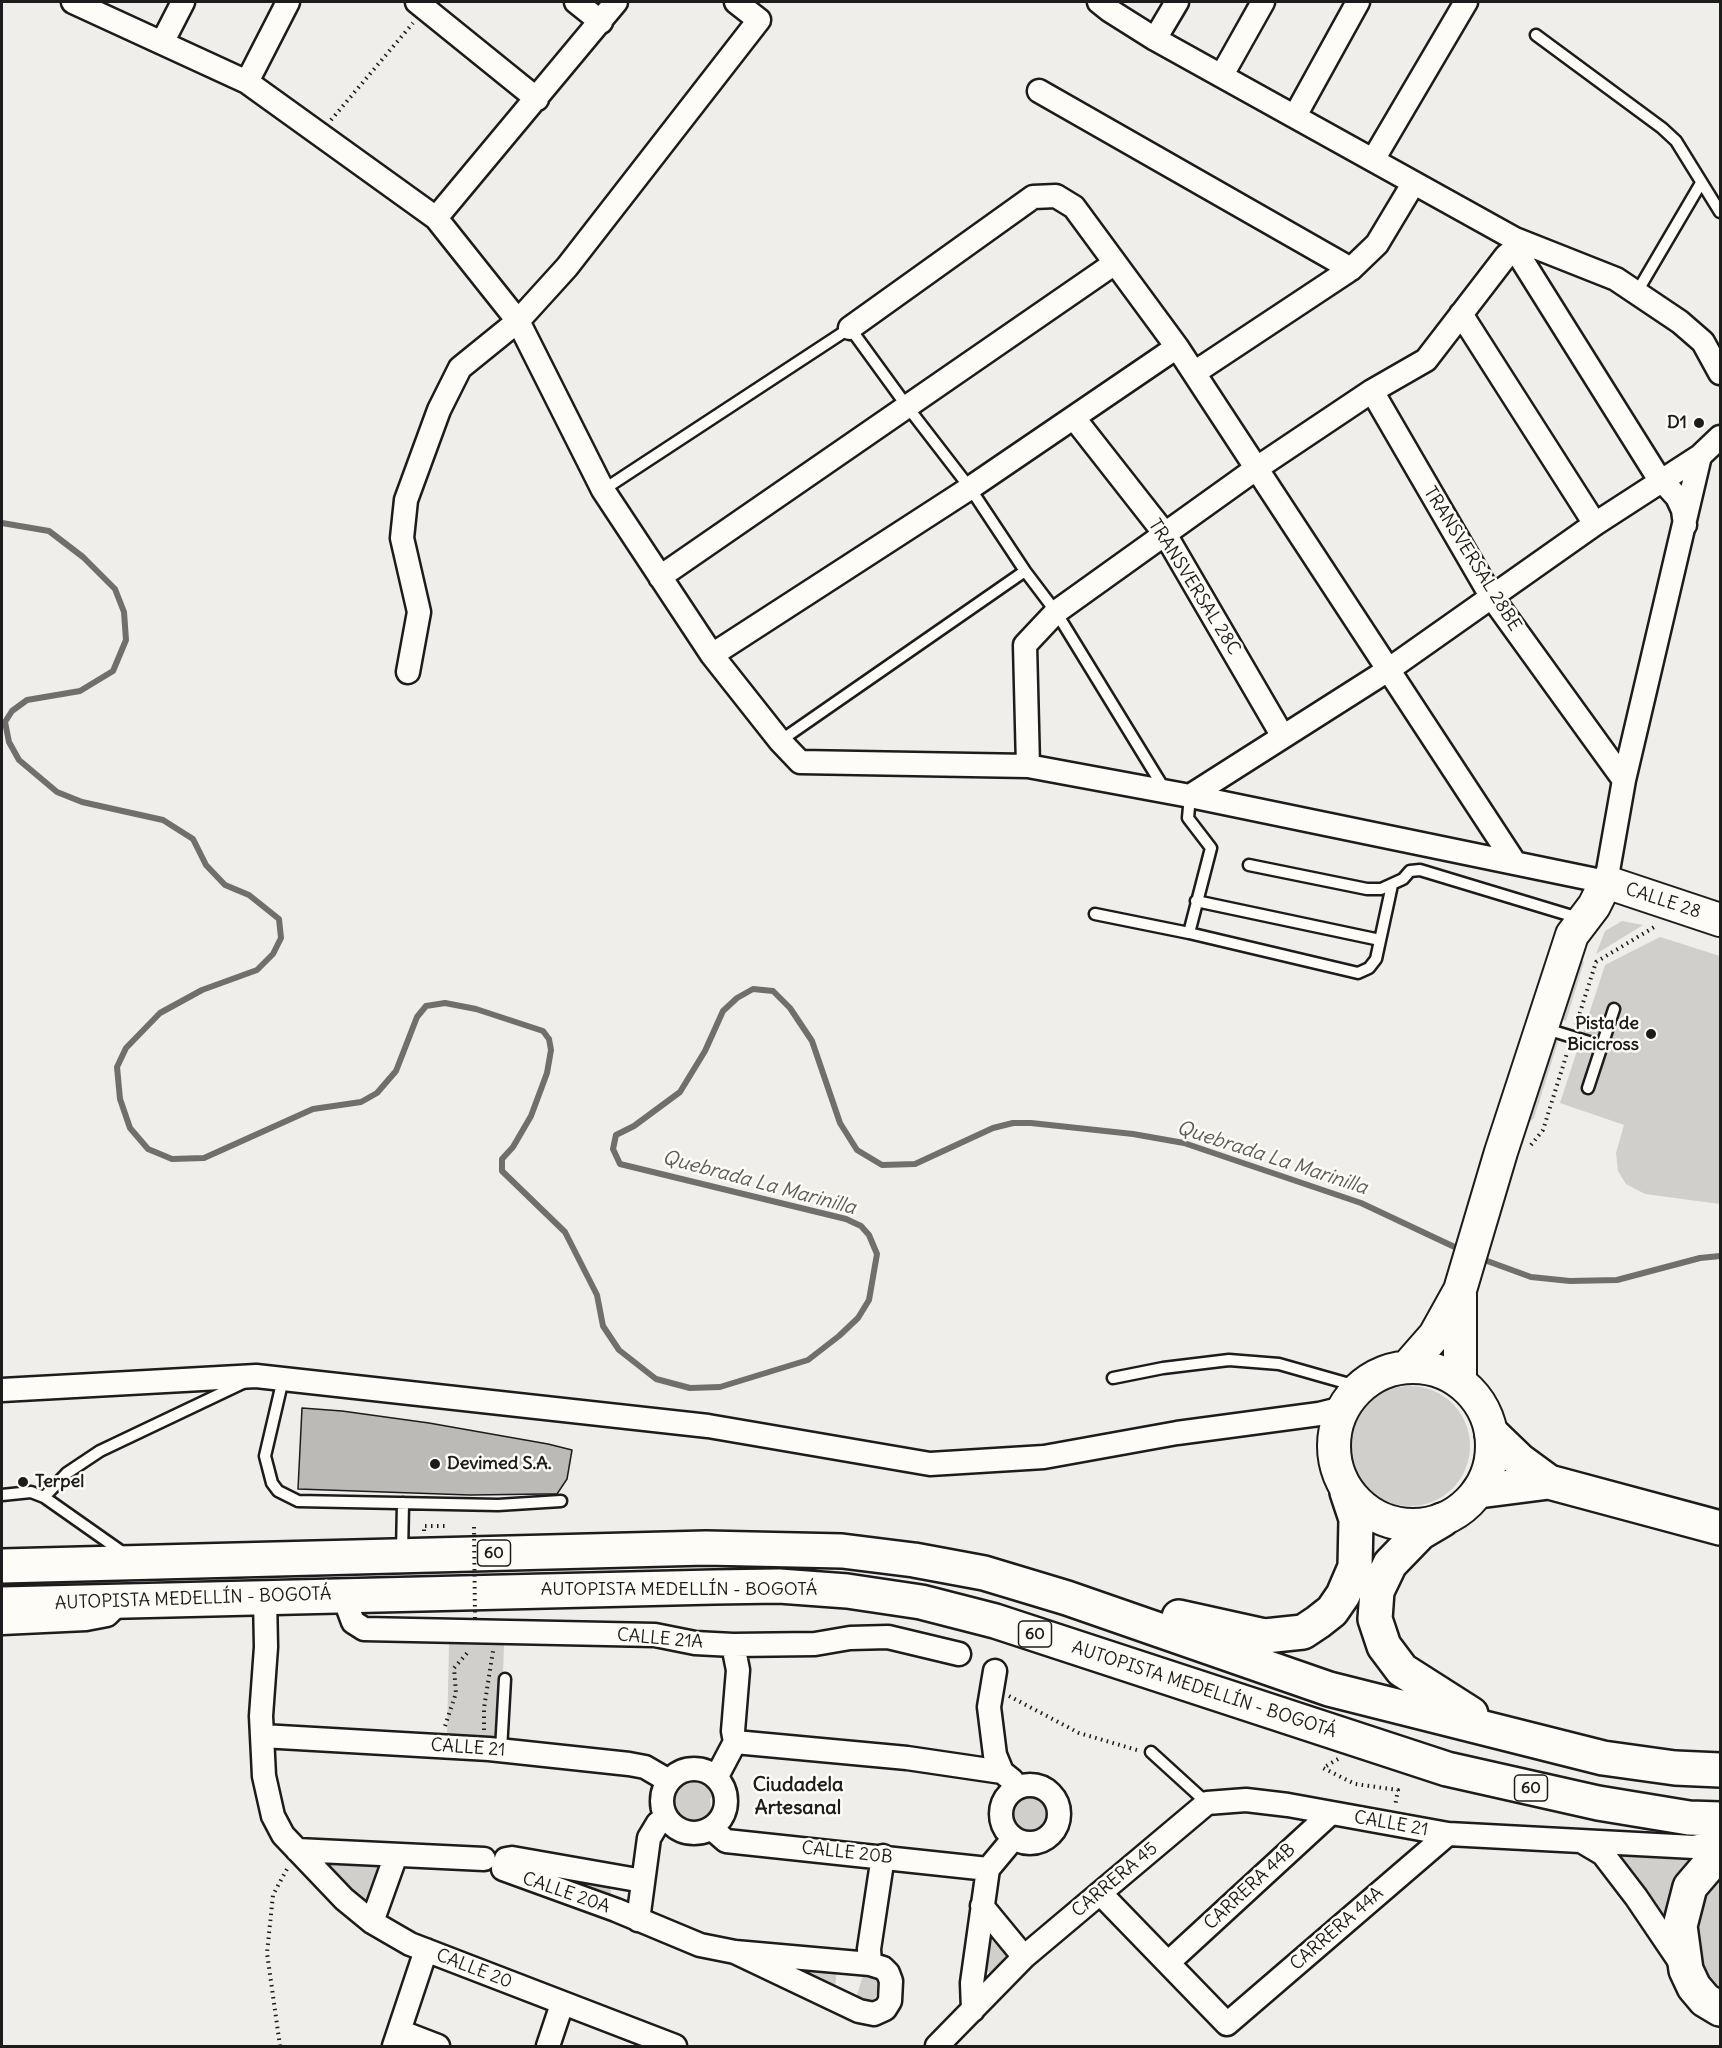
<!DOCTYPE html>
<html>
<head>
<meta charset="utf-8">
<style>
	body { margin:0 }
	#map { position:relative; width:1722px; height:2048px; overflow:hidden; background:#f0eeea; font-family:Delius,sans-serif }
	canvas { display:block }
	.frame { position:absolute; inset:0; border:3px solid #1c1c1c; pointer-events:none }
</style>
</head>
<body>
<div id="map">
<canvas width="1722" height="2048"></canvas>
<div class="frame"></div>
</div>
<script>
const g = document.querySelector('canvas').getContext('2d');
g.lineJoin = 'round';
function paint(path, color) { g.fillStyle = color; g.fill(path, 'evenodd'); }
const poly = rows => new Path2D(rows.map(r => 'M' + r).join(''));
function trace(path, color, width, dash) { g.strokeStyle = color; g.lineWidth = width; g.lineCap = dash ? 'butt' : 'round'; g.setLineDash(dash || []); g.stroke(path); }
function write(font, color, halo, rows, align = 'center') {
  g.font = font + ' Delius,sans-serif'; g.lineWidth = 5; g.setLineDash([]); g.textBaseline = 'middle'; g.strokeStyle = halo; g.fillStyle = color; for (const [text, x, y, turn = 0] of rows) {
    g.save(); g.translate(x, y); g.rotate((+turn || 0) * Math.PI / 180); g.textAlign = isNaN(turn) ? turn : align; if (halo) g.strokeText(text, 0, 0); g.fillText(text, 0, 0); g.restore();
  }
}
paint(poly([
	[1622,921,1643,925,1596,954,1605,931],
	[1660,937,1720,956,1720,1204,1645,1194,1626,1184,1618,1171,1616,1153,1624,1125,1560,1103,1605,965],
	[1581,959,1584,962,1566,1021,1561,1019,1561,1008,1566,1005],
	[1553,1040,1558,1042,1534,1118,1530,1122],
	'1350 1446a60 60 0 1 1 120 0a60 60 0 1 1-120 0Z',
	[449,1644,504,1645,501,1737,447,1736],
	[688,1778,693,1783,702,1780,705,1781,714,1795,710,1799,711,1812,704,1819,694,1823,692,1819,677,1818,669,1803,678,1782],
	'1010 1813a19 19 0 1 1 38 0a19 19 0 1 1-38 0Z',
	[1620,1853,1692,1857,1694,1861,1666,1927],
	[311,1856,389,1859,370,1909],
	[519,1864,610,1887,612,1897],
	[1720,1869,1720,1996,1705,1981,1692,1933,1708,1881],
	[988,1937,1008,1954,990,1973,983,1969],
	[781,1963,837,1970,835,1987,833,1989],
	[864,1972,876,1972,880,1984,872,2006,856,1998]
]), '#d0cfcc');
trace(poly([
	[2,523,49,531,83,557,115,589,124,612,126,640,113,671,80,691,27,700,12,711,5,722,9,742,19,760,57,792,82,802,163,820,193,839,206,865,225,885,249,895,279,919,281,938,273,954,257,970,202,990,160,1013,126,1048,117,1067,120,1099,130,1128,148,1149,172,1159,204,1158,313,1109,361,1102,377,1093,396,1071,417,1017,426,1006,445,1003,476,1009,543,1031,549,1039,551,1050,547,1073,531,1116,513,1147,502,1159,502,1171,565,1232,597,1295,603,1326,619,1350,656,1379,690,1388,720,1387,808,1360,839,1336,858,1318,869,1300,877,1254,869,1235,861,1226,846,1219,620,1164,613,1149,616,1135,634,1126,680,1092,705,1051,723,1011,737,998,753,989,773,991,790,1008,812,1041,840,1123,857,1150,882,1165,915,1164,993,1128,1013,1123,1031,1123,1133,1134,1184,1143,1361,1203,1461,1250],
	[1479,1258,1531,1277,1570,1281,1617,1280,1700,1258,1720,1256]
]), '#706f6d', 6);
const building = poly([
	[302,1408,342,1411,429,1423,548,1444,572,1450,567,1479,557,1494,545,1494,470,1495,298,1489,302,1408]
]);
paint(building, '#bbbab6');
trace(building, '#1c1c1c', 1.5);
const service = poly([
	[1536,35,1662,128,1676,141,1720,212],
	[1637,292,1701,183],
	[603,490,850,328,906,405,970,488,1025,571,1056,612,1165,790],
	[780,741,1025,571],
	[1249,865,1367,889,1381,889,1403,879,1410,871,1420,870,1582,919],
	[1196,901,1380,940],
	[1095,914,1189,933,1358,973,1369,968,1376,959,1392,885],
	[1189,933,1211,848,1188,818,1190,796],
	[1543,1028,1602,1046],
	[1588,1088,1614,1009],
	[1113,1378,1163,1368,1229,1360,1279,1364,1360,1387],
	[283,1379,265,1456,272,1483,278,1491,298,1501,498,1505,561,1501],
	[2,1495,31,1492,44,1497,125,1554],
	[44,1497,67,1473,100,1451,243,1383],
	[402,1554,403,1503],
	[501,1750,505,1679],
	[1151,1752,1207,1803]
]);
const minor = poly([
	[73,2,247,82,436,218,518,321,567,267,759,20,736,2],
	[417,2,537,99],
	[576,2,601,22],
	[1099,2,1109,10,1155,39,1515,239,1616,279,1680,322,1703,342,1720,373],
	[1155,39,1177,2],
	[163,41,183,2],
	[1222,75,1263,2],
	[247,82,288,2],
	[1039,91,1351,269],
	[1295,116,1358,2],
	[1373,160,1466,2],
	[436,218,616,2],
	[1515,249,1656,474,1677,497,1683,510,1685,525],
	[1461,314,1595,524],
	[850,328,1033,197,1056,196,1074,207,1177,347,1515,863],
	[1194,373,1351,269,1377,244,1413,184],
	[1372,391,1491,596,1624,780],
	[1074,418,1165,534,1282,735],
	[660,577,1115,263],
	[712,655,970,488,1177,347],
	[408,672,419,612,402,538,406,500,439,410,460,368,518,321,603,490,712,655,780,741,800,762,1028,766,1190,796,1606,882,1624,780,1700,456],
	[1028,766,1025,645,1056,612,1257,468,1372,391,1426,360,1506,256,1515,249,1515,239],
	[1190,796,1388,670,1595,524,1700,456,1720,437],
	[2,1390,256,1376,708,1426,930,1464,1044,1457,1177,1433,1319,1414,1343,1408],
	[343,1595,353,1622,364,1629,655,1635,695,1643,733,1645,815,1644,850,1638,888,1637,959,1654],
	[265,1597,266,1647,261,1716,264,1776,273,1816,283,1835,344,1899,372,1922,410,1944,675,2046],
	[2,1623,86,1619,107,1615,115,1607],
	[995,1671,989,1707,995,1755,1002,1772,1012,1780],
	[262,1736,489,1749,629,1764,645,1767,669,1781],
	[735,1742,907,1758,1002,1772],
	'662 1801a32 32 0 1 1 64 0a32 32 0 1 1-64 0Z',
	[716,1778,735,1742,733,1731,738,1670,733,1645],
	'1001 1814a29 29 0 1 1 58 0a29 29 0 1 1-58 0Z',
	[711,1828,726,1841,988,1869],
	[1581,1841,1603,1854,1636,1897,1682,1965],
	[297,1850,484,1859],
	[643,1881,512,1858,506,1859,503,1869,616,1910,700,1945,735,1952,870,1964,883,1968,888,1973,891,1981,890,2001,885,2009,874,2014,859,2011,735,1952],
	[1100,1893,1227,2024,1448,1834],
	[982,1906,1024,1957],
	[638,1920,649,1838,658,1823,667,1818],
	[372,1922,396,1855],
	[1169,1962,1331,1813],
	[870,1964,869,1949,883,1856],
	[973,2010,972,1983,988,1869,1013,1839],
	[399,2031,438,2046],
	[394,2046,426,1950],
	[548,2046,562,2004],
	[937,2046,1024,1957,1207,1803,1246,1800,1288,1805,1448,1834,1694,1847,1720,1841]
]);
const secondary = poly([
	[1460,1294,1460,1382],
	'1334 1446a79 79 0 1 1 158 0a79 79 0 1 1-158 0Z',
	[1407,1367,1435,1335,1460,1290,1501,1152,1572,935,1594,906,1606,882,1720,920]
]);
const trunk = poly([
	[1492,1434,1519,1460,1549,1482],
	[1479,1491,1549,1482,1720,1528],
	[1442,1520,1420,1533,1390,1564,1377,1591,1375,1619,1384,1646,1402,1670,1471,1714],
	[2,1566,706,1548,842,1551,914,1560,984,1573,1067,1598,1329,1689,1603,1758,1675,1768,1720,1770],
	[2,1604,714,1587,779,1586,847,1591,921,1602,995,1621,1447,1769,1598,1803,1689,1818,1720,1819],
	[1179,1617,1265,1636,1303,1632,1318,1622,1332,1611,1343,1595,1355,1567,1356,1519,1347,1492],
	[1720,1852,1690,1887,1680,1926,1686,1970,1694,1987,1705,2000,1720,2009]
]);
trace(service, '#1c1c1c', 15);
trace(minor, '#1c1c1c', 27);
trace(secondary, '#1c1c1c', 36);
trace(trunk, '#1c1c1c', 38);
trace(poly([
	[331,120,413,23],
	[1576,1025,1596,962,1656,926],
	[1531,1145,1543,1130,1568,1050],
	[424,1531,424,1526,445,1526],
	[1009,1696,1079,1733,1137,1750],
	[445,1726,456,1693,454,1668,468,1652],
	[484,1730,484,1708,493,1651],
	[1338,1759,1323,1768,1355,1784,1398,1790,1395,1806],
	[280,2046,267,1953,273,1895,287,1869]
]), '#1c1c1c', 4, [1.5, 4.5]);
trace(service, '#fdfcf7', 10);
trace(minor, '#fdfcf7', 22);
trace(secondary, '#fdfcf7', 32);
trace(trunk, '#fdfcf7', 33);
trace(poly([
	[474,1527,475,1618]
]), '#1c1c1c', 4, [1.5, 4.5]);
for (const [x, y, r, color] of [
	[1699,423,6,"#1c1c1c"],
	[1651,1034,6,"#1c1c1c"],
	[435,1464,6,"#1c1c1c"],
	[23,1482,6,"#1c1c1c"]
]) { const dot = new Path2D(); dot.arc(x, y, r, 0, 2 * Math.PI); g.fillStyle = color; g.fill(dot); trace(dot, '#fdfcf7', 2); }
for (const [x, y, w] of [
	[494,1553,33],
	[1035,1634,33],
	[1531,1788,33]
]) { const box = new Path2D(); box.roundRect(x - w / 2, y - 13, w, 26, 4.5); g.fillStyle = '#fdfcf7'; g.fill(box); trace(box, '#1c1c1c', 1.5); }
write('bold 16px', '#1c1c1c', null, [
	["60",494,1553],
	["60",1035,1634],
	["60",1531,1788]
]);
write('bold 18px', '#1c1c1c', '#fdfcf7', [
	["D1",1687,423],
	["Pista de",1639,1024],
	["Bicicross",1639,1045],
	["Devimed S.A.",447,1464,"left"],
	["Terpel",35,1482,"left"]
], 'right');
write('18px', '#1c1c1c', '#fdfcf7', [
	["TRANSVERSAL 28BE",1472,559,58],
	["TRANSVERSAL 28C",1194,587,58],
	["CALLE 28",1663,901,18],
	["AUTOPISTA MEDELLÍN - BOGOTÁ",679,1590],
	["AUTOPISTA MEDELLÍN - BOGOTÁ",193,1599,-2],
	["CALLE 21A",660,1639,5],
	["AUTOPISTA MEDELLÍN - BOGOTÁ",1204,1690,18],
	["CALLE 21",468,1748,4],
	["CALLE 21",1391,1824,10],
	["CALLE 20B",847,1853,6],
	["CARRERA 45",1115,1880,-40],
	["CARRERA 44B",1250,1887,-43],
	["CALLE 20A",566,1893,19],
	["CARRERA 44A",1337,1929,-41],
	["CALLE 20",474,1969,21]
]);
write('italic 20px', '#5b5b59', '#fdfcf7', [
	["Quebrada La Marinilla",1272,1158,18],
	["Quebrada La Marinilla",759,1183,15]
]);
write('bold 20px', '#1c1c1c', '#fdfcf7', [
	["Ciudadela",798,1785],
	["Artesanal",798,1808]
]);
</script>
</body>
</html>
